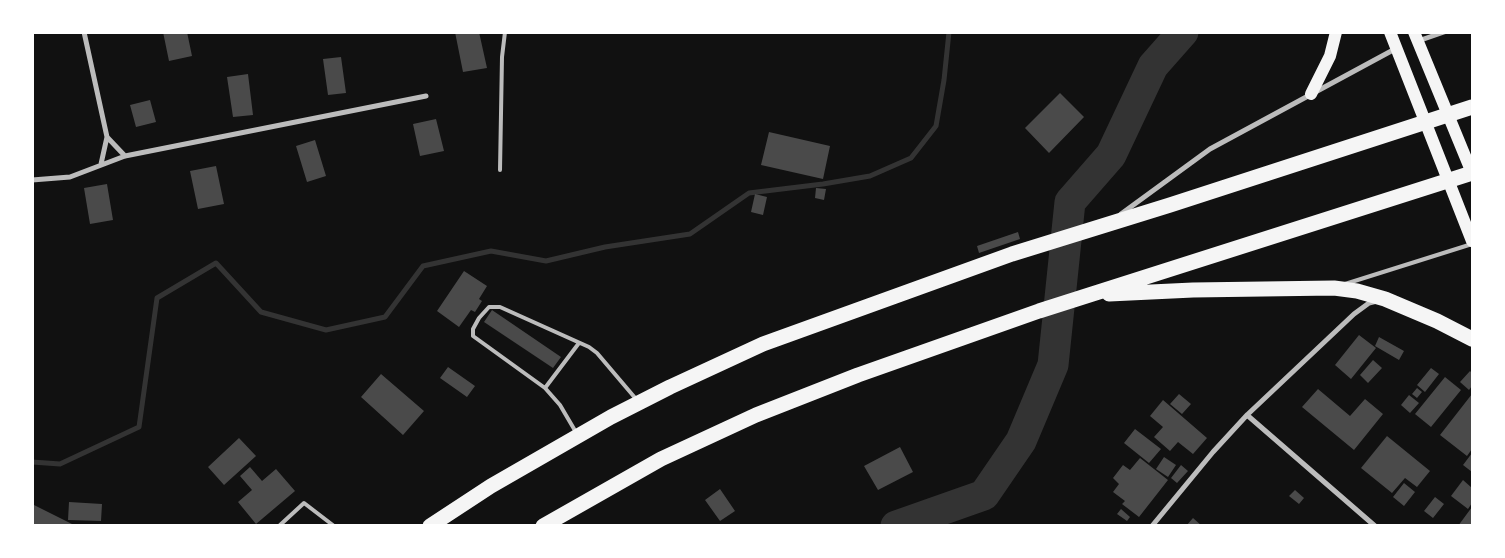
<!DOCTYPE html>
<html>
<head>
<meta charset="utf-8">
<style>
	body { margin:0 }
	#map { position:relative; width:1505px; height:558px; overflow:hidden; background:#111; font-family:"PT Sans",sans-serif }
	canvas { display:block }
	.frame { position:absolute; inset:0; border:34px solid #fff; pointer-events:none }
</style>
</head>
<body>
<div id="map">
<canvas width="1505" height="558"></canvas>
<div class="frame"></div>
</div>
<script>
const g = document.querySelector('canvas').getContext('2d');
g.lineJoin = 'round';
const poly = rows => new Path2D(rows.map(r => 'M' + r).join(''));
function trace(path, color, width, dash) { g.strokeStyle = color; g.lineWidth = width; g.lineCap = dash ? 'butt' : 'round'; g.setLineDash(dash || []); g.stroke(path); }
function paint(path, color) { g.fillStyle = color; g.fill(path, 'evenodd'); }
trace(poly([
	[32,462,60,464,139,427,157,298,216,263,261,312,326,330,385,317,423,266,491,251,546,261,605,247,690,234,749,193,823,184,870,176,911,158,936,126,944,80,949,32]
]), '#333', 5);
trace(poly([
	[896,526,984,495,1021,441,1053,365,1070,202,1111,155,1153,66,1183,32]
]), '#333', 31);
paint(poly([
	[163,32,187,32,192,56,169,61],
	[455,32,479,32,487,68,463,72],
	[341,57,346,93,328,95,323,59],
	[248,74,253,115,233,117,227,77],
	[1060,93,1084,117,1049,153,1025,128],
	[150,100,156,122,136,127,130,105],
	[436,119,444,151,420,156,413,124],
	[769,132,830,146,823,179,761,165],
	[315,140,326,176,307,182,296,146],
	[216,166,224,204,198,209,190,171],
	[107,184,113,220,90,224,84,188],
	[816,188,826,189,824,200,815,198],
	[755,194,767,197,763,215,751,212],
	[1018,232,1020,239,979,253,977,246],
	[464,271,487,286,479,299,482,301,475,312,471,310,459,327,437,311],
	[492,310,561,357,553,368,484,322],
	[1359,335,1376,348,1351,379,1335,365],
	[1379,337,1404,351,1399,360,1375,346],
	[1373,360,1382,368,1368,383,1360,375],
	[448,367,475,386,467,397,440,378],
	[1431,368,1439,374,1425,392,1417,385],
	[1470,371,1472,373,1472,386,1469,390,1460,382],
	[381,374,424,411,403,435,361,397],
	[1445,377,1461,390,1431,427,1415,414],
	[1417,388,1422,392,1417,398,1412,394],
	[1318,389,1350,416,1365,399,1383,414,1354,450,1302,407],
	[1179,394,1191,404,1182,414,1170,404],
	[1472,394,1472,449,1467,456,1440,435],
	[1409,395,1419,403,1410,413,1401,405],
	[1163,400,1207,438,1193,454,1178,442,1170,451,1154,437,1163,427,1150,416],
	[1135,429,1161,449,1149,463,1124,443],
	[1387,436,1430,471,1417,487,1405,478,1392,493,1361,468],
	[239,438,256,456,224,485,208,467],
	[900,447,913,472,878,490,864,466],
	[1472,453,1472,472,1463,465],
	[1164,457,1176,465,1168,477,1156,469],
	[1140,458,1168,480,1139,517,1122,504,1125,501,1113,492,1119,484,1113,478,1123,465,1130,470],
	[1181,465,1188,471,1177,483,1171,478],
	[250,467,262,481,276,469,295,491,256,524,238,502,252,490,240,476],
	[1463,480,1472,488,1472,503,1468,509,1451,496],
	[1404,483,1415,492,1404,506,1393,497],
	[720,489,735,511,720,521,705,500],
	[1295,490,1304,498,1299,504,1289,496],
	[1435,497,1444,504,1433,518,1424,511],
	[69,502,102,504,101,521,68,520],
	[34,505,76,526,32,526],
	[1472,507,1472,526,1458,526],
	[1121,509,1130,517,1127,521,1117,514],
	[1193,518,1202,526,1186,526]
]), '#4a4a4a');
trace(poly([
	[500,170,502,57,505,32],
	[1345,284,1472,244],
	[545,388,579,343],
	[577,434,560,405,545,388,473,336,473,329,479,318,489,307,500,307,589,347,597,353,636,399],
	[279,526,304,503,334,526]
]), '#bcbcbc', 4);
trace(poly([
	[84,32,107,137,101,164],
	[1418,41,1444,32],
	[107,137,125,156],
	[32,180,70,177,125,156,426,96],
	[1121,214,1210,149,1395,49],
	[1247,415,1375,526],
	[1152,526,1213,452,1247,415,1354,314,1369,303,1377,301]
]), '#bcbcbc', 5);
trace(poly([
	[1390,32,1472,241],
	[1414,32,1472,173],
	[1311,94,1330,56,1336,32]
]), '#f5f5f5', 12);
trace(poly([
	[1109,294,1193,290,1334,288,1357,291,1385,299,1437,321,1472,339],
	[430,526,491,486,611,417,670,387,763,344,1012,254,1170,205,1472,107],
	[543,526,661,459,756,415,858,375,1039,311,1472,173]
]), '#f5f5f5', 15);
</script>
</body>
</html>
